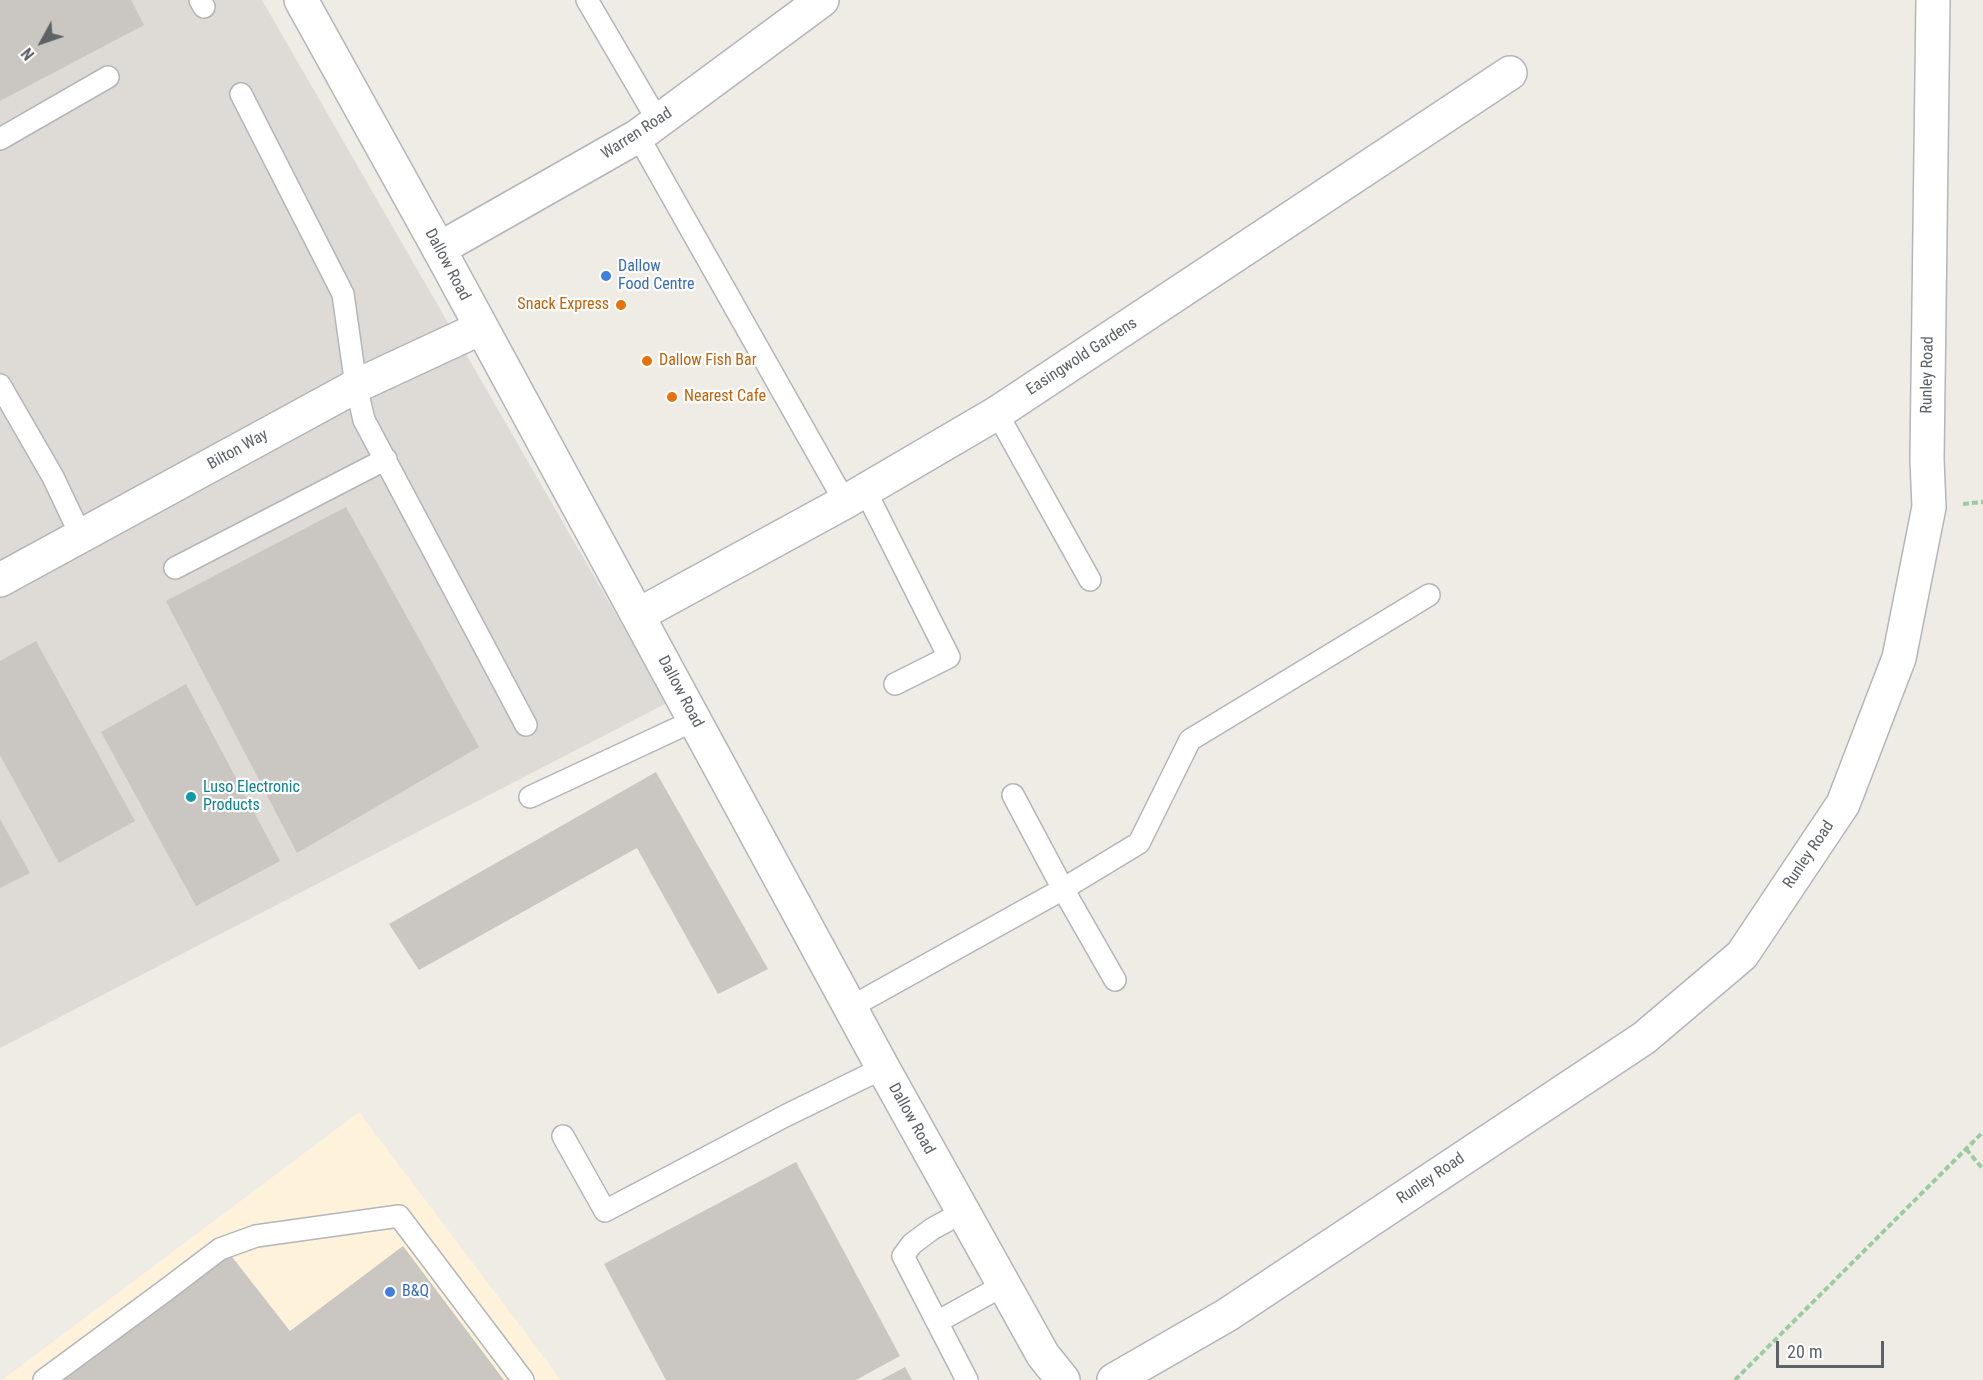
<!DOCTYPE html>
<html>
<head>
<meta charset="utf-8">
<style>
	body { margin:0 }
	#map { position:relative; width:1983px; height:1380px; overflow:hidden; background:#efece5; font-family:"Roboto Condensed",sans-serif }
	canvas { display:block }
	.north { position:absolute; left:12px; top:12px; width:60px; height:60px; -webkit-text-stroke:4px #fff; paint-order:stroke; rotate:230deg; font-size:16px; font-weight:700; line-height:24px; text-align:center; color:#5d6266 }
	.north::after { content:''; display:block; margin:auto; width:21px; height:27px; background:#5d6266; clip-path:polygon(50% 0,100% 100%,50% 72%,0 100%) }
	.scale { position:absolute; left:1776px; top:1341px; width:108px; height:27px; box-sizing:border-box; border:3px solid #5d6266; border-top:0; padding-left:8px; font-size:18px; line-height:21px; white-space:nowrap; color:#5d6266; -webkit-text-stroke:4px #fff; paint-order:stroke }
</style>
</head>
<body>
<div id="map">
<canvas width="1983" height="1380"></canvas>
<div class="north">N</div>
<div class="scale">20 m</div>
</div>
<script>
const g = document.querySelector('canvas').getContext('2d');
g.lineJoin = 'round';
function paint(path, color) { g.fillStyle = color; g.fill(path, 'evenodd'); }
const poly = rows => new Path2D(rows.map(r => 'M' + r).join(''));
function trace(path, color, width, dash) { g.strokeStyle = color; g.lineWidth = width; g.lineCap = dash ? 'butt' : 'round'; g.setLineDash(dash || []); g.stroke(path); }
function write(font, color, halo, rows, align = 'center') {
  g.font = font + ' "Roboto Condensed",sans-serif'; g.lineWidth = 4.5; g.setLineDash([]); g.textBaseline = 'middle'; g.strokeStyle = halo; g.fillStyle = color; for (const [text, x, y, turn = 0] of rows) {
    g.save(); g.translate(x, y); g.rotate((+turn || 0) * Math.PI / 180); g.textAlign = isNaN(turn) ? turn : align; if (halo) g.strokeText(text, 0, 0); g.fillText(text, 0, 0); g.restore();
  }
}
paint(poly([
	[359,1112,561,1380,2,1380]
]), '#fef2db');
paint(poly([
	[0,0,262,0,667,703,0,1048]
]), '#dedbd7');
paint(poly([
	[0,0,131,0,144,25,0,101],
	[346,507,479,747,297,853,166,601],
	[36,641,135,821,59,863,0,755,0,661],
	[186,684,280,861,196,906,101,732],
	[656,772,768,969,718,994,637,848,419,970,389,924],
	[0,819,30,873,0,888],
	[796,1162,900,1356,856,1380,666,1380,604,1264],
	[403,1246,504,1380,58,1380,229,1253,290,1331],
	[905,1367,912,1380,881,1380]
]), '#cac7c2');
const lane = poly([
	[200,0,204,7],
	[587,0,658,121],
	[241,94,343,294,356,386,364,420,526,725],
	[638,136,845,502],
	[0,139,108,77],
	[0,385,53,477,81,536],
	[997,413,1090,580],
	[865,490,949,657,895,684],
	[175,568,386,459],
	[1013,795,1063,889,1139,843,1190,740,1429,595],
	[530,797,695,720],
	[851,1007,1063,889,1115,980],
	[563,1136,605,1211,785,1116,883,1068],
	[963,1212,932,1229,912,1244,903,1256,967,1380],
	[937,1322,1004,1285],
	[44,1380,166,1290,220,1249,256,1236,399,1216,523,1380]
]);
const street = poly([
	[439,249,638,136,822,0],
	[0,580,356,386,481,328],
	[638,615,845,502,997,413,1510,73],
	[1114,1380,1227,1315,1644,1038,1742,955,1843,804,1899,658,1929,507,1927,460,1933,0]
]);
const secondary = poly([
	[301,0,439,249,883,1068,1043,1355,1063,1380]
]);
trace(lane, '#b2b6ba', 24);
trace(street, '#b2b6ba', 36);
trace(secondary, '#b1b6ba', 36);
trace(poly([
	[1963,504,1983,502],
	[1966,1149,1983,1169],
	[1735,1380,1983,1132]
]), '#9bcba3', 4, [6, 3]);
trace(lane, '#fff', 21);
trace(street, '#fff', 33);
trace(secondary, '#fff', 33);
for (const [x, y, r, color] of [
	[606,276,6,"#3f7fe0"],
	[621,305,6,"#e8710a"],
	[647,361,6,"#e8710a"],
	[672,397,6,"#e8710a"],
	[191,797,6,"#0f9aa8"],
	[390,1292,6,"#3f7fe0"]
]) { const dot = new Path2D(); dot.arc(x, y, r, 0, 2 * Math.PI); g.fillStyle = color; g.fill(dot); trace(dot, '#fff', 2); }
write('16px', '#5d6266', '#fff', [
	["Warren Road",637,134,-33],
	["Dallow Road",447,265,62],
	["Easingwold Gardens",1082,357,-33],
	["Runley Road",1928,375,-89],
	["Bilton Way",238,450,-29],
	["Dallow Road",680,692,62],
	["Runley Road",1809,855,-56],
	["Dallow Road",911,1119,61],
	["Runley Road",1431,1179,-34]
]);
write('16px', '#366cbe', '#fff', [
	["Dallow",618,267],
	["Food Centre",618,285],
	["B&Q",402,1292]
], 'left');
write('16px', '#c56008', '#fff', [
	["Snack Express",609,305,"right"],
	["Dallow Fish Bar",659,361],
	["Nearest Cafe",684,397]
], 'left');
write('16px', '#0d838f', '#fff', [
	["Luso Electronic",203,788],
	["Products",203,806]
], 'left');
</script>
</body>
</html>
